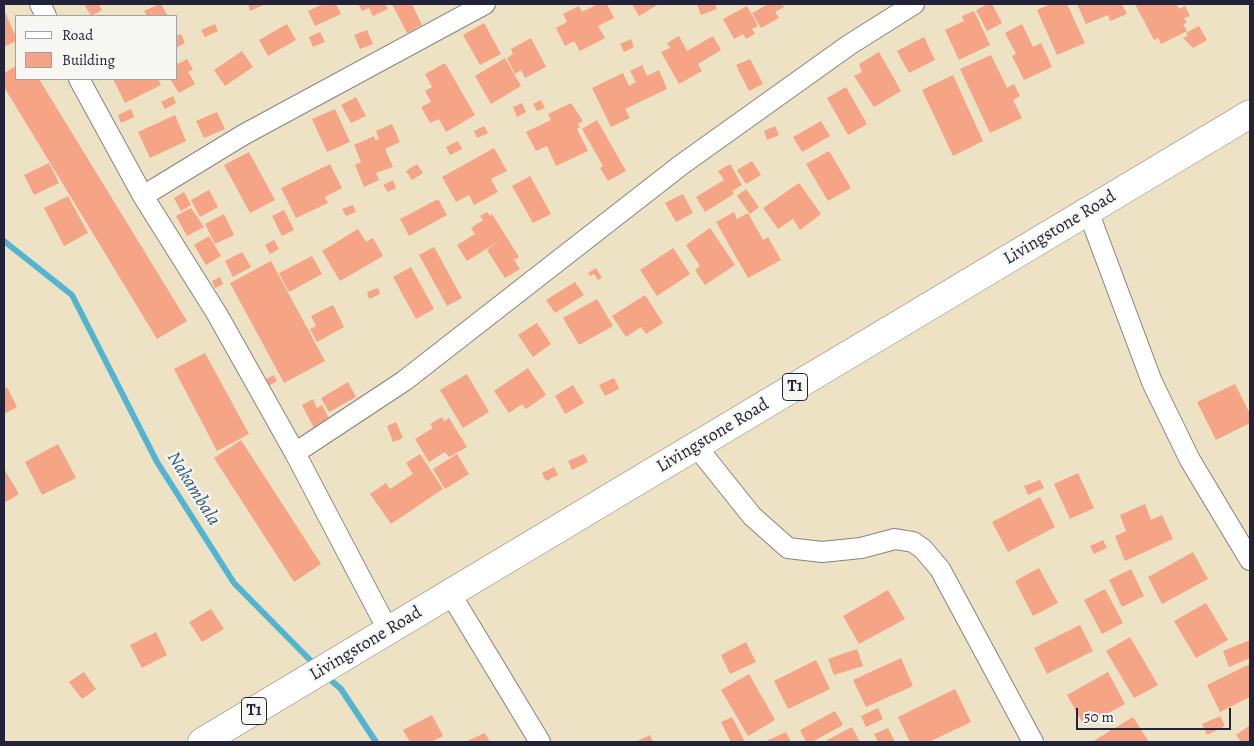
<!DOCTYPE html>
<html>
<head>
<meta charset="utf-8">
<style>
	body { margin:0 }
	#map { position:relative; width:1254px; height:746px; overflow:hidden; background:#eee2c5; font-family:Alegreya,serif }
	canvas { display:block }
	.frame { position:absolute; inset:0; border:5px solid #22223b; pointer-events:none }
	.legend { position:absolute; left:15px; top:15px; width:162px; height:65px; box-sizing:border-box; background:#f6f6f2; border:1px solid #a1a1a9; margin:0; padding:6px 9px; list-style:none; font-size:15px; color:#22223b }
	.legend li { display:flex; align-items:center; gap:10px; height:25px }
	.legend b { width:25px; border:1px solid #a1a1a9 }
	.scale { position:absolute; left:1076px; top:708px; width:155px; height:22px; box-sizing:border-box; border:2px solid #22223b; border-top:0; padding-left:6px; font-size:15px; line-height:18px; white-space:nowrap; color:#22223b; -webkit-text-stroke:4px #f6f6f2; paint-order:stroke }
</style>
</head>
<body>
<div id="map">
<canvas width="1254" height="746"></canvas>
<div class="frame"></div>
<ul class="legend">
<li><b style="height:6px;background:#fff"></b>Road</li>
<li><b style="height:14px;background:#f5a485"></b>Building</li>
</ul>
<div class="scale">50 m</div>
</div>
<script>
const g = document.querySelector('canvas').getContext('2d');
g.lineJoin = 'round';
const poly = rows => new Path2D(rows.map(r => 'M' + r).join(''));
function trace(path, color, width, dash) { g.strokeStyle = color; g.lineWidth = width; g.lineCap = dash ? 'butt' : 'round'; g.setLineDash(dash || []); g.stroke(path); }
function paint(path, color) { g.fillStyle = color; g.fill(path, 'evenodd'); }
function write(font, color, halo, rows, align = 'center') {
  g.font = font + ' Alegreya,serif'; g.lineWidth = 4.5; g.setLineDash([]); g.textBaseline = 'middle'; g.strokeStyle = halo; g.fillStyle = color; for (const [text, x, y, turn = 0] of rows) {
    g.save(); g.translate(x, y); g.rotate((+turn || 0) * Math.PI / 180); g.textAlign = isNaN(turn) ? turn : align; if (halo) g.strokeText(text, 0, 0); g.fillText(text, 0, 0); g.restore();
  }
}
trace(poly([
	[4,241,72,295,157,462,234,583,315,665],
	[326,676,341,689,376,742]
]), '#53b4d2', 6);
paint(poly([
	[84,4,99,4,102,10,91,16],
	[159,4,161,4,168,16,147,16,144,11],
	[248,4,265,4,250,11],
	[323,4,336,4,341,14,315,26,308,11],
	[358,4,385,4,388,9,373,16,369,8,362,11],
	[392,4,412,4,422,25,407,33],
	[598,4,607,4,614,18,598,26,605,38,580,51,574,41,565,46,556,28,567,22,563,14,579,6,582,12],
	[632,4,659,4,639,16],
	[715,4,717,9,701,15,697,5],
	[768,4,782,4,784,7,775,12,779,18,761,28,752,13],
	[988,4,992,4,1002,23,987,31,976,10],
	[1050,4,1067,4,1085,43,1057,55,1037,10],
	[1077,4,1122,4,1127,14,1110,21,1108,15,1086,24],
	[1135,4,1176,4,1179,9,1185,6,1190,16,1184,18,1187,23,1183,24,1187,31,1161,44,1158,38,1154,40],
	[747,6,758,26,752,29,755,34,746,39,743,34,734,39,723,19],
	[4,10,16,37,16,41,4,47],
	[974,11,990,45,959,60,945,30,964,21,962,16],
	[484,23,501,54,480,65,463,35],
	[215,24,218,31,205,37,201,30],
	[287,24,296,40,268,56,259,40],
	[1022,24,1033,47,1041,43,1052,67,1024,80,1012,56,1016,54,1005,33],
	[1199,26,1207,40,1193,48,1183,38,1188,36,1186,33],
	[367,30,373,44,360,49,354,35],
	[320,32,325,42,313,47,309,37],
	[181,34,185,43,176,48,176,36],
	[679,36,687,51,713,36,721,50,698,64,702,71,679,84,661,52,670,48,667,43],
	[924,37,935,60,909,73,897,51],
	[531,38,546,67,525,78,521,70,515,74,507,58,513,54,511,49],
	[631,39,634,47,624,52,620,44],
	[242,51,253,67,225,86,214,70],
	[879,52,901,91,874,107,854,76,862,72,859,64],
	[991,55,1007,88,1014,84,1020,96,1013,100,1022,118,990,133,960,69],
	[505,58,521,86,491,104,475,76],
	[187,59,193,70,188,72,195,84,179,93,170,79,176,79,176,60,178,64],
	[750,59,763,84,749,91,736,65],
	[445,63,475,115,446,132,439,119,430,123,421,107,431,102,425,91,432,87,425,74],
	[642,65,647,76,659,70,667,89,625,109,630,118,611,127,592,88,623,73,629,86,636,82,630,71],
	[16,66,16,79,39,79,187,321,157,339,4,87,4,73],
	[953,75,983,141,953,156,922,90],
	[113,79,158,79,161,85,125,103],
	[846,87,867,124,848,135,827,98],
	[173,96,176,103,165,109,161,102],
	[356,97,366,116,351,123,341,105],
	[541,100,545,108,537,111,533,104],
	[522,103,526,112,517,117,513,107],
	[571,103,583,121,578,124,580,127,577,129,588,151,556,166,547,146,536,151,526,132,551,120,548,114],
	[131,109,134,117,121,123,118,115],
	[335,109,350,142,327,152,312,119],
	[217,112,225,129,204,138,196,121],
	[175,115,186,141,150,158,138,132],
	[597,120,626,171,608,181,600,168,603,166,582,129],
	[821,121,830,136,802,152,793,137],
	[392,124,400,142,385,149,393,167,376,173,379,180,364,187,355,165,361,162,354,145,374,136,375,140,379,139,376,131],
	[484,126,488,133,477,138,474,131],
	[775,126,779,135,767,140,764,131],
	[458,141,462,149,450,155,446,147],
	[494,148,507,171,491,179,498,192,474,205,469,195,456,202,442,177],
	[829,151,851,188,828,201,806,164],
	[249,152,275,200,250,213,224,165],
	[752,161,761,175,746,184,737,170],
	[49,163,59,183,34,195,24,175],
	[330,164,342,188,325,197,328,203,296,218,281,188],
	[417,164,423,173,412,180,406,171],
	[730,164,742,185,732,191,734,194,705,212,696,197,724,180,718,171],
	[530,176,551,214,533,223,512,186],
	[393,180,396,188,388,192,383,185],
	[799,183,821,214,800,230,793,219,778,229,763,208],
	[746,189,759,207,750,214,737,196],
	[209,190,218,207,200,217,191,200],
	[184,192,191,205,181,211,174,198],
	[683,194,693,213,676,222,665,203],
	[68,196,88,233,64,246,44,208],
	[438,199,447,215,409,236,400,219],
	[353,205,356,212,346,216,342,209],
	[191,208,204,227,187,236,176,216],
	[284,210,294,230,282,236,272,216],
	[487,212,490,216,492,214,519,257,514,260,520,269,505,278,487,250,499,241,467,261,457,245,475,234,471,228,483,220,480,216],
	[734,212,737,219,748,213,763,240,768,237,781,260,748,278,716,222],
	[224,214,234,235,215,244,205,224],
	[710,228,735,265,705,285,695,270,700,266,686,245],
	[358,229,366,242,373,238,383,256,340,281,322,251],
	[209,236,221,256,206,265,194,245],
	[274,240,279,249,270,254,265,245],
	[434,247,462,298,447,306,419,255],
	[673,248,690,274,657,296,640,270],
	[242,252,251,267,233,277,225,261],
	[312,256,322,274,289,292,279,273],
	[271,261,325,361,284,383,230,283],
	[411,267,434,309,416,319,393,277],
	[596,268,602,278,598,280,594,274,590,276,588,273],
	[220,277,223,284,215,288,212,281],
	[575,282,584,295,555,313,546,300],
	[378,288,380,294,369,299,367,292],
	[645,295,663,323,646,334,641,327,626,337,612,316],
	[597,299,613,326,579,345,563,318],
	[333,305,344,327,317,342,310,329,316,326,311,316],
	[537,323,551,344,533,357,518,335],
	[205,353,249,434,217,451,174,369],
	[528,368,546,395,526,409,522,404,509,413,494,391],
	[467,374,489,412,463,428,440,390],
	[274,375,277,381,267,387,264,380],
	[614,378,619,389,605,396,599,385],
	[348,382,356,397,329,412,321,398],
	[1235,384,1250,414,1250,423,1216,440,1197,402],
	[573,385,584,403,565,414,555,396],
	[7,387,17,407,4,414,4,389],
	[313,399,317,408,322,405,333,426,317,434,302,405],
	[442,417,444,421,449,418,467,447,449,457,445,452,429,462,415,439,433,428,430,424],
	[396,422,403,438,393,442,387,426],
	[241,440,321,564,294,582,214,458],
	[58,444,76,478,42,495,25,462],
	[420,454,443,489,391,524,370,494,386,483,390,489,413,474,406,463],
	[457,454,469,474,445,489,433,469],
	[584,454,588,462,572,470,568,461],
	[554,467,558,475,546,481,542,473],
	[4,469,19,494,4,503],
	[1078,473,1094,508,1070,519,1054,484],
	[1040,480,1044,488,1028,495,1024,486],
	[1040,497,1055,527,1008,552,992,522],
	[1145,504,1151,520,1162,515,1173,539,1125,561,1115,536,1126,531,1120,515],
	[1103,540,1107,548,1094,554,1090,546],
	[1193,552,1208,579,1162,604,1148,577],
	[1039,568,1058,603,1033,616,1015,581],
	[1131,569,1144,596,1122,607,1109,580],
	[1105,589,1123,623,1102,634,1084,600],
	[888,590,905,619,859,644,843,616],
	[1206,603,1228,640,1196,658,1174,621],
	[211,609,224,629,202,642,189,622],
	[1080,625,1093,651,1047,674,1034,648],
	[156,632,167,655,142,668,130,645],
	[1130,637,1158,685,1134,698,1106,651],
	[1250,640,1250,658,1229,667,1223,651],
	[746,642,756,662,730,674,721,655],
	[857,649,863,666,834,675,828,659],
	[901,658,913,686,866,707,853,680],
	[816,660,830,689,788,709,774,681],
	[1250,664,1250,697,1220,712,1207,685],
	[84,672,96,689,82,699,69,682],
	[1108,672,1125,704,1084,726,1067,695],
	[749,674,775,720,748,736,721,690],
	[955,689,971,722,929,742,910,742,898,717],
	[878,708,883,719,866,727,861,716],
	[835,711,843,725,812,742,806,742,800,730],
	[432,715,443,736,431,742,410,742,403,730],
	[1220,716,1225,726,1207,735,1202,724],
	[732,717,745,742,731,742,721,722],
	[1133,717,1149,742,1092,742],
	[1250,725,1250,742,1241,742,1236,735],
	[852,727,860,742,828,742,827,740],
	[888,728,895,742,878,742,874,734],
	[786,732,791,742,764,742],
	[485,733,490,742,465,742],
	[650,735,653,742,635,742]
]), '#f5a485');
const street = poly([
	[40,4,46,16],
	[79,79,143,196,217,314,295,453,388,630],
	[143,196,243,135,485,4],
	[1088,211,1152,382,1190,460,1250,560],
	[696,446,752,516,788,548,822,552,861,548,895,539,913,542,923,549,940,569,1033,742],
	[295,453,404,381,681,165,849,45,914,4],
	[450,593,540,742]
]);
const highway = poly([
	[202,742,1250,114]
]);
trace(street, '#888280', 22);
trace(highway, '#888280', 29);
trace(street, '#fff', 20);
trace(highway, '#fff', 28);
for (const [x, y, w] of [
	[795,387,25],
	[254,711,25]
]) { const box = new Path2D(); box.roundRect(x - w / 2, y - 13.5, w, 27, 4); g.fillStyle = '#f6f6f2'; g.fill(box); trace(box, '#22223b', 1); }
write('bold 16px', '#22223b', null, [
	["T1",795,387],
	["T1",254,711]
]);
write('18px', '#22223b', '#f6f6f2', [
	["Livingstone Road",1060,228,-31],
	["Livingstone Road",713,436,-31],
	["Livingstone Road",366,644,-31]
]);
write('italic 19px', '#365c77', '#f6f6f2', [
	["Nakambala",193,489,58]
]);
</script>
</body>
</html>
